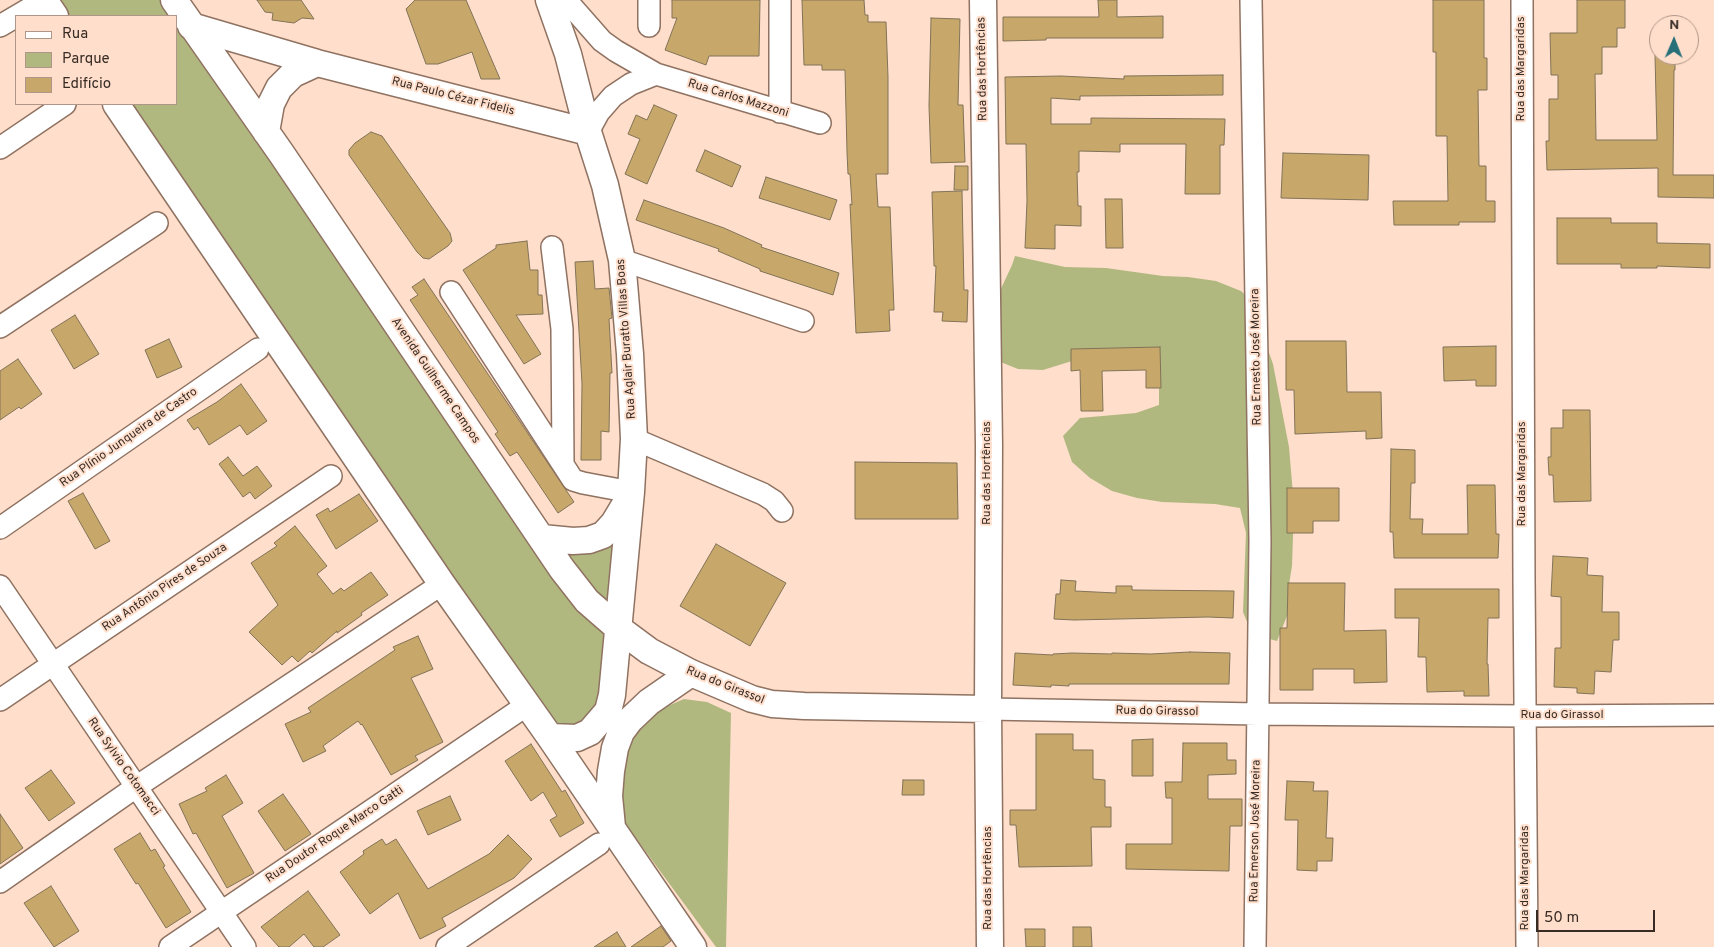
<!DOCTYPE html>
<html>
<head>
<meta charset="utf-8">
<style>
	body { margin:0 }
	#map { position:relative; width:1714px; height:947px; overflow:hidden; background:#ffdecb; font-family:Overpass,sans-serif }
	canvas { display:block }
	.legend { position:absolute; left:15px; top:15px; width:162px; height:90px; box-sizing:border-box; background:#ffdecb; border:1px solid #af9688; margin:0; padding:6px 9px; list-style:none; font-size:15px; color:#372b24 }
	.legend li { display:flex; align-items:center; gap:10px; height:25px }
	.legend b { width:25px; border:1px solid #af9688 }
	.north { position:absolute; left:1649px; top:15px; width:50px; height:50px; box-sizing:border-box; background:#ffdecb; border:1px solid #af9688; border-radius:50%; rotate:1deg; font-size:14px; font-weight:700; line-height:20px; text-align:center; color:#372b24 }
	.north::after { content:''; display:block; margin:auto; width:18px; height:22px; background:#27707a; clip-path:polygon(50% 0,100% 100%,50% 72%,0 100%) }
	.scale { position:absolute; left:1536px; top:910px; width:119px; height:22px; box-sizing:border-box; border:2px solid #372b24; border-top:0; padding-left:6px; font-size:15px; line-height:18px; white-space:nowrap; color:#372b24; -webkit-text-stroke:4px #ffdecb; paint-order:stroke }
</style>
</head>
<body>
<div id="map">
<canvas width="1714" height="947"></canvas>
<ul class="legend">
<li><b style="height:6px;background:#fff"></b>Rua</li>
<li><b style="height:14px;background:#b0b880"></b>Parque</li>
<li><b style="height:14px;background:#c8a86a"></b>Edifício</li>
</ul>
<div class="north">N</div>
<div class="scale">50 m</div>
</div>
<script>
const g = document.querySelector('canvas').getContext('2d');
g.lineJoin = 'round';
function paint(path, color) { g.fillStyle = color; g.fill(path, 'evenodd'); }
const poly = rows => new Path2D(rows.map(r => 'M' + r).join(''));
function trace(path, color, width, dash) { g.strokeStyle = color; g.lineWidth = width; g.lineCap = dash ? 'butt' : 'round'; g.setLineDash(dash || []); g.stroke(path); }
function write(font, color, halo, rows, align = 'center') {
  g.font = font + ' Overpass,sans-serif'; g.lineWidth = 4; g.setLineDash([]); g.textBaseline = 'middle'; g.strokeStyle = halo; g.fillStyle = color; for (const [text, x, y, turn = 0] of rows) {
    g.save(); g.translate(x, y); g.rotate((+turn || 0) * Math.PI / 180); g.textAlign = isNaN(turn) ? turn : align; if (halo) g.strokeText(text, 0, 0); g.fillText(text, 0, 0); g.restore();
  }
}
paint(poly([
	[57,0,165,0,176,16,68,16],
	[176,16,602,628,604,635,603,647,597,714,581,731,553,724,128,104,176,104],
	[1015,256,1065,267,1106,268,1163,276,1188,277,1216,281,1241,291,1259,307,1262,333,1273,364,1289,447,1294,506,1292,566,1288,591,1287,616,1277,641,1252,634,1243,612,1246,533,1240,508,1215,504,1162,502,1137,498,1112,491,1090,478,1072,462,1063,436,1080,418,1136,413,1159,405,1159,380,1144,357,1072,361,1043,370,1018,369,993,359,992,308,1012,265],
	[618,537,607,605,567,552],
	[684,699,707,702,731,713,726,947,716,947,618,814,628,743,644,722,661,709]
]), '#b0b880');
const building = poly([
	[257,0,301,0,314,19,302,18,294,23,272,20,273,13,265,12,257,0],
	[415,0,466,0,500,79,481,79,472,52,438,64,426,64,406,9,415,0],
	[672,0,760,0,759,56,709,56,706,65,665,50,677,18,672,18,672,0],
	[802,0,864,0,865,15,868,15,868,22,886,22,888,77,888,174,876,174,878,207,890,207,894,310,889,310,890,331,856,333,850,204,852,205,850,174,848,174,847,152,845,70,822,70,822,65,804,65,802,0],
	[1098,0,1117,0,1117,17,1163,16,1163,38,1046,38,1046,40,1003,41,1003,17,1099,17,1098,0],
	[1433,0,1484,0,1484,58,1487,58,1487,90,1478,90,1479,166,1486,166,1486,201,1495,201,1495,222,1459,222,1459,225,1394,225,1393,201,1448,201,1447,136,1436,136,1436,52,1433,52,1433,0],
	[1577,0,1625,0,1625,28,1617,28,1617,47,1602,47,1602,74,1595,74,1596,140,1657,140,1655,55,1675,55,1675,70,1674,70,1673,175,1714,175,1714,198,1658,197,1658,168,1547,170,1546,141,1549,141,1549,99,1558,99,1558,75,1551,75,1550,33,1577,33,1577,0],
	[931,18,960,19,958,105,963,105,965,162,931,163,929,106,931,18],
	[1223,75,1223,95,1080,96,1080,100,1051,98,1051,124,1091,124,1091,118,1225,119,1224,145,1220,145,1220,194,1185,194,1186,144,1120,144,1120,152,1079,151,1079,172,1077,172,1078,206,1081,206,1081,226,1055,225,1055,249,1025,248,1027,201,1026,144,1006,144,1005,77,1061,76,1124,79,1124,76,1223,75],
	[654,105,677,115,647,184,625,174,640,139,628,134,636,115,647,120,654,105],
	[371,132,382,136,450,233,452,241,448,246,429,259,423,258,417,252,349,155,349,150,355,143,371,132],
	[705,150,741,166,732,187,696,171,705,150],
	[1283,153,1369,155,1368,200,1281,198,1283,153],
	[955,166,968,166,968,190,954,190,955,166],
	[766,177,837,200,830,220,759,198,766,177],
	[962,191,964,290,968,290,967,322,942,321,943,312,934,312,936,266,934,266,932,192,962,191],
	[1105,199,1122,199,1123,248,1106,248,1105,199],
	[644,200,724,228,762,245,761,247,839,273,833,295,760,271,760,269,718,251,719,249,636,220,644,200],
	[1557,218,1611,218,1611,223,1657,223,1657,243,1710,244,1710,268,1657,266,1657,268,1621,268,1621,264,1557,264,1557,218],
	[527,241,530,270,538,270,538,295,542,295,543,314,516,315,541,354,524,364,463,270,496,248,496,245,527,241],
	[593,261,595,289,609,288,612,318,609,319,612,373,610,373,609,432,601,431,601,460,581,460,582,384,575,262,593,261],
	[424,279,574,502,558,513,517,452,510,456,495,434,498,432,410,300,418,295,412,287,424,279],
	[75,315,99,354,74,369,51,330,75,315],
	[169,339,182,367,157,378,145,350,169,339],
	[1286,341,1346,341,1347,392,1381,392,1382,438,1366,439,1366,431,1295,434,1294,390,1286,390,1286,341],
	[1496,346,1496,386,1476,386,1476,380,1444,381,1443,347,1496,346],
	[1160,347,1161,388,1146,388,1146,370,1102,371,1103,411,1081,411,1080,370,1071,371,1071,349,1160,347],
	[18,359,42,394,21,409,19,407,0,420,0,371,18,359],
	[241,384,267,421,247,435,240,425,209,445,198,427,194,430,187,420,217,402,241,384],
	[1563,410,1590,410,1591,501,1554,502,1553,475,1549,475,1548,457,1551,457,1551,428,1563,428,1563,410],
	[1391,449,1415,450,1415,483,1411,483,1410,519,1423,519,1422,534,1468,534,1467,485,1495,485,1496,534,1499,534,1498,558,1394,558,1393,532,1390,532,1391,449],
	[228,457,243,476,257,466,272,486,255,499,250,492,243,497,219,464,228,457],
	[855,462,957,463,958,519,855,519,855,462],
	[1287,488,1339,488,1339,521,1313,521,1313,533,1287,533,1287,488],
	[83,493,110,541,95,549,68,501,83,493],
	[359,494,378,521,336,549,316,515,328,508,330,512,359,494],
	[295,526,327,566,317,574,333,594,341,588,344,591,371,572,388,595,361,613,362,615,337,633,337,631,312,653,310,651,298,662,292,656,282,665,249,632,278,605,251,563,277,546,274,543,295,526],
	[716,544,786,583,750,646,680,606,716,544],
	[1553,556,1588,558,1587,575,1603,576,1602,612,1619,612,1619,640,1613,640,1611,672,1595,671,1594,694,1577,693,1577,688,1554,687,1555,648,1561,648,1561,597,1551,596,1553,556],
	[1061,580,1076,581,1075,591,1116,593,1116,586,1132,586,1132,590,1234,591,1233,618,1208,617,1074,620,1054,619,1056,594,1060,594,1061,580],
	[1288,583,1345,583,1344,631,1386,630,1387,682,1354,683,1354,669,1313,669,1313,690,1280,690,1280,628,1287,628,1288,583],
	[1395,589,1499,589,1499,618,1488,618,1487,664,1488,664,1489,696,1464,696,1464,691,1427,692,1426,657,1418,657,1419,618,1395,618,1395,589],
	[418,636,433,669,411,678,443,742,415,756,418,760,391,775,362,724,361,725,358,721,323,746,326,751,303,762,285,724,311,712,308,708,395,650,393,647,418,636],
	[1190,652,1230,653,1229,684,1069,684,1069,686,1051,685,1051,687,1013,685,1015,653,1053,655,1053,654,1072,653,1112,654,1112,653,1151,654,1190,652],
	[1036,734,1073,734,1073,750,1093,750,1093,779,1105,780,1105,807,1111,807,1111,827,1091,827,1092,866,1019,867,1016,825,1010,825,1010,810,1036,810,1036,734],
	[1153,739,1153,776,1132,776,1132,740,1153,739],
	[1183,743,1227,743,1227,760,1236,760,1236,774,1208,775,1208,799,1242,799,1242,826,1230,826,1229,871,1126,869,1126,844,1172,844,1172,798,1166,798,1165,782,1182,782,1183,743],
	[531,744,562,792,565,790,584,823,560,837,550,820,557,816,543,792,531,801,505,761,531,744],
	[51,770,75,803,49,821,25,788,51,770],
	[226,775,243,803,222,816,254,873,227,888,196,833,193,834,179,804,207,791,205,788,226,775],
	[903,780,924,780,924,795,902,795,903,780],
	[1287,781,1314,782,1313,791,1328,791,1326,838,1333,838,1332,861,1317,861,1317,871,1297,870,1298,820,1285,820,1287,781],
	[283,794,311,834,285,851,258,811,283,794],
	[450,796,461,820,428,835,417,811,450,796],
	[0,814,23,848,0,864,0,814],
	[140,833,151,851,155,849,165,866,163,867,191,912,166,928,138,883,136,884,114,849,140,833],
	[508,835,532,859,514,878,442,918,446,926,420,939,398,893,370,914,340,872,364,854,363,851,382,839,386,845,396,839,428,889,489,854,508,835],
	[51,886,79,931,54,947,24,903,51,886],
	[308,891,340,935,323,947,314,947,304,934,289,947,279,947,261,927,308,891],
	[661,926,671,941,663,947,631,947,661,926],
	[1073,927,1091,927,1092,947,1073,947,1073,927],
	[1025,929,1045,929,1045,947,1026,947,1025,929],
	[617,932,626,947,594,947,617,932]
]);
paint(building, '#c8a86a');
trace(building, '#817357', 1);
const minor = poly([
	[566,0,602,41,616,51,656,74,820,123],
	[649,0,649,26],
	[780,0,780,112],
	[1251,0,1260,541,1255,947],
	[1522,0,1524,579,1527,947],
	[0,26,44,0],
	[588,132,599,112,613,96,631,84,656,74],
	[0,148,65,104],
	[552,247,562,329,563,463],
	[622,260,803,321],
	[451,292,573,480,583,483,631,492],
	[0,327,157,223],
	[634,439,763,494,774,501,782,511],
	[0,528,258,349],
	[0,586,245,947],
	[0,700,331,476],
	[988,709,1258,714,1525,716,1714,715],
	[0,882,136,787,442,584],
	[170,947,527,705],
	[447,947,599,844]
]);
const major = poly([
	[44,0,55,16],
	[174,0,281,153,562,569,587,601,618,628,649,651,691,673,752,699,772,704,804,706,988,709],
	[549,0,568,54,588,132,605,185,622,260,630,354,634,439,631,492,612,695,608,711,590,732,577,738,550,737],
	[983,0,989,445,988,709,990,947],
	[191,26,317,63,588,132],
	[116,104,442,584,550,737,693,947],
	[266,132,271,104,279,88,293,74,317,63],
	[542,538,573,541,589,540,603,535,614,523,629,498],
	[612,827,609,796,611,771,615,748,621,732,630,720,649,702,691,673]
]);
trace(minor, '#8f7261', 24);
trace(major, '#8f7261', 29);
trace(minor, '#fff', 21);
trace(major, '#fff', 26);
write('12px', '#372b24', '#ffdecb', [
	["Rua das Hortências",983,69,-91],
	["Rua das Margaridas",1522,69,-90],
	["Rua Paulo Cézar Fidelis",453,97,14],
	["Rua Carlos Mazzoni",738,99,17],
	["Rua Aglair Buratto Villas Boas",627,339,-94],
	["Rua Ernesto José Moreira",1257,357,-91],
	["Avenida Guilherme Campos",435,381,56],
	["Rua Plínio Junqueira de Castro",129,438,-35],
	["Rua das Hortências",988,473,-90],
	["Rua das Margaridas",1523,474,-90],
	["Rua Antônio Pires de Souza",165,588,-34],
	["Rua do Girassol",725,686,22],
	["Rua do Girassol",1157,712,1],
	["Rua do Girassol",1562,716],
	["Rua Sylvio Cotomacci",123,767,55],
	["Rua Emerson José Moreira",1256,831,-89],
	["Rua Doutor Roque Marco Gatti",335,835,-34],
	["Rua das Hortências",989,878,-90],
	["Rua das Margaridas",1526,878,-90]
]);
</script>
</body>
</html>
